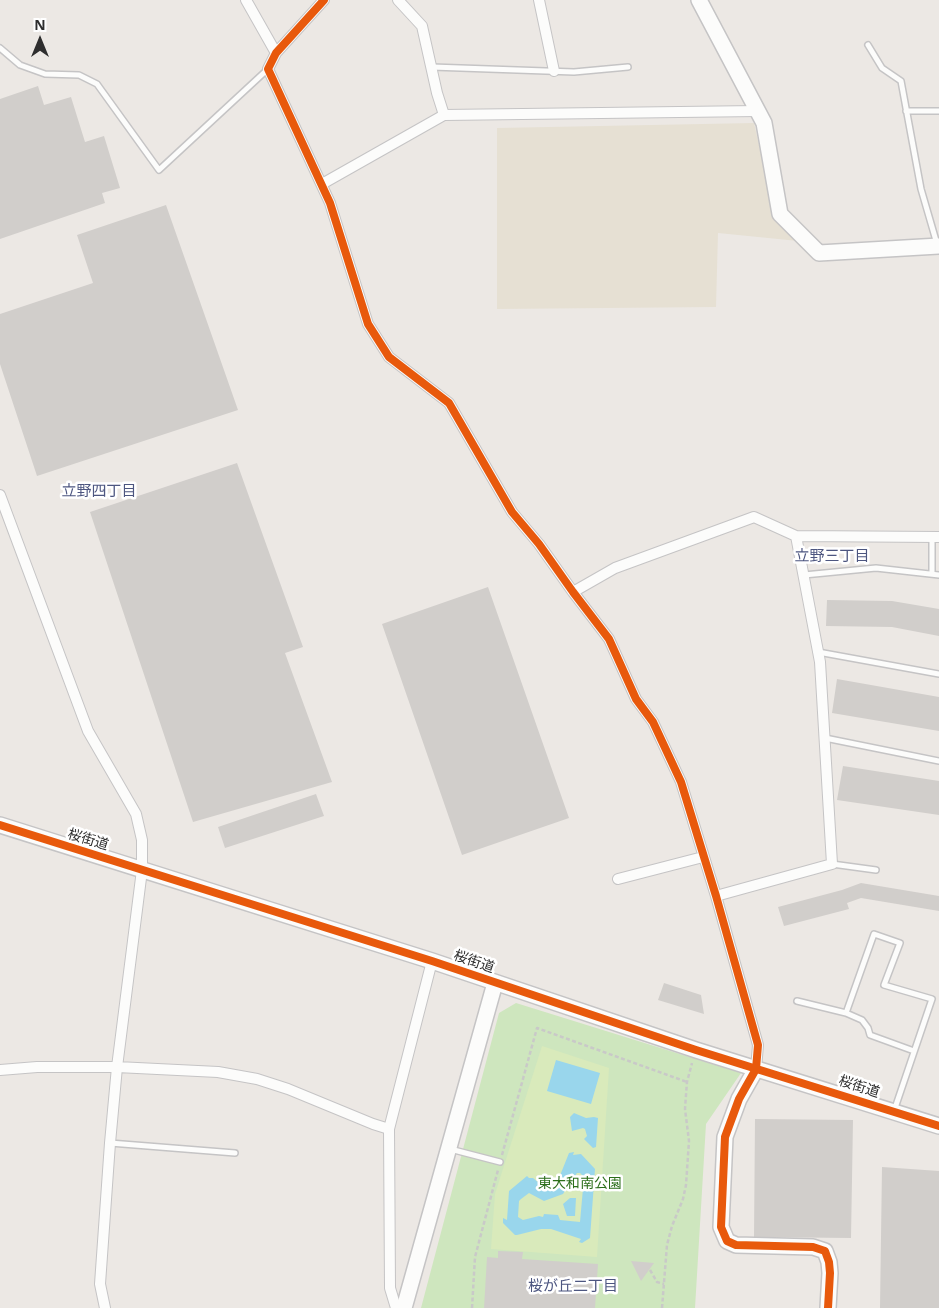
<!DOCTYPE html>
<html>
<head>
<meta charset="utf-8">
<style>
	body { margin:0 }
	#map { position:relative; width:939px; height:1308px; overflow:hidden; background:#ece8e4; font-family:"Open Sans",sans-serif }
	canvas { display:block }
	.north { position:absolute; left:15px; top:15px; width:50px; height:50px; -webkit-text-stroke:4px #fff; paint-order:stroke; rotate:0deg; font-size:14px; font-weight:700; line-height:20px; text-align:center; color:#2e2e2e }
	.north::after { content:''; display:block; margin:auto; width:18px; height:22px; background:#2e2e2e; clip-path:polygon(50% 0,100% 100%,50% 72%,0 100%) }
</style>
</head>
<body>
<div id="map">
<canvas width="939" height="1308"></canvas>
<div class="north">N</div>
</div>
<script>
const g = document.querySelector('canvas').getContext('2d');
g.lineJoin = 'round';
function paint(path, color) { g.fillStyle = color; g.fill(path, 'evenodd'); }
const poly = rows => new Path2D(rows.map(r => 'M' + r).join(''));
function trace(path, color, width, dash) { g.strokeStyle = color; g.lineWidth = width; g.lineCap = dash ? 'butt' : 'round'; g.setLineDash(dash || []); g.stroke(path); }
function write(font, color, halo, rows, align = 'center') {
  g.font = font + ' "Open Sans","Noto Sans JP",sans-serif'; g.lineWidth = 5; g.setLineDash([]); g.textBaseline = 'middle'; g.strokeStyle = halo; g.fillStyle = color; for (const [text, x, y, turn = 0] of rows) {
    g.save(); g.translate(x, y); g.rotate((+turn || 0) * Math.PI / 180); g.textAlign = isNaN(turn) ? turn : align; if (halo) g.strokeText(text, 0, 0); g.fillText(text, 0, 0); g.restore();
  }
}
paint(poly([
	[754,123,774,213,798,241,718,233,716,307,497,309,497,128]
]), '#e6e0d3');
paint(poly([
	[516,1003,741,1073,706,1124,695,1308,421,1308,499,1013]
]), '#cee6be');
paint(poly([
	[542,1046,609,1068,597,1257,491,1249,495,1194]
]), '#d9eabb');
paint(poly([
	[556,1060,600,1073,591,1104,547,1091],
	[574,1113,586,1118,594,1117,598,1118,596,1147,593,1148,584,1139,587,1136,585,1129,583,1128,572,1131,570,1117],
	[574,1152,573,1155,581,1154,595,1169,590,1238,582,1243,579,1242,581,1239,551,1229,541,1229,517,1235,515,1235,503,1223,503,1218,507,1220,509,1191,527,1176,529,1178,533,1178,545,1188,557,1183,569,1153],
	[577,1173,580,1173,584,1177,580,1222,560,1220,558,1215,544,1214,543,1217,539,1216,523,1220,518,1217,519,1201,521,1199,529,1193,544,1201,563,1194,566,1189,572,1187,574,1182,570,1183],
	[570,1198,576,1198,575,1216,567,1216,563,1204]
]), '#99d6ec');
paint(poly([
	[38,86,44,105,71,97,85,142,104,136,120,188,102,193,105,203,0,239,0,99],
	[166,205,238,410,37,476,0,364,0,314,93,283,77,235],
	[237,463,303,647,285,653,332,782,193,822,90,512],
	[488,587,569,818,462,855,382,624],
	[827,600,892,601,939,609,939,636,892,627,826,626],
	[837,679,939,697,939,731,832,713],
	[843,766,939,781,939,815,837,800],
	[316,794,324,816,225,848,218,827],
	[861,883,939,896,939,911,861,898,847,903,849,909,784,926,778,907,842,890],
	[664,983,701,995,704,1014,658,1000],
	[755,1119,853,1120,851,1238,754,1237],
	[882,1167,939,1171,939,1308,880,1308],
	[498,1251,523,1252,522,1259,598,1264,595,1308,484,1308,487,1257,498,1258],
	[631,1261,654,1263,641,1281]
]), '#d1cecb');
const lane = poly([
	[868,45,882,68,901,81,921,189,937,244],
	[0,48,20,65,45,74,79,75,97,84,159,170,268,69],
	[432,67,574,72,628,67],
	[906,111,939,111],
	[932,537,932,574],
	[804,575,876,568,939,575],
	[818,652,939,674],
	[825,738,939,761],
	[832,864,876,870],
	[797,1001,846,1013],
	[894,1111,932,999,884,985,900,943,874,934,846,1013,862,1020,868,1028,870,1035,914,1051],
	[110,1143,235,1153],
	[450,1149,500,1162]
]);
const street = poly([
	[246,0,276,53],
	[324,0,276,53,268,69,330,203,368,324,389,357,449,403,512,512,539,544,573,592,609,639,636,699,653,722,681,782,716,896,758,1045,756,1069],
	[398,0,422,26,437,93,444,115,758,111],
	[539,0,554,71],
	[322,184,444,115],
	[0,495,88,731,136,814,142,840,142,870,117,1067,110,1143,100,1284,105,1308],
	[573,592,615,568,754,517,796,536,939,537],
	[618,879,703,857],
	[716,896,832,864,820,662,796,536],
	[0,1070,37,1067,117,1067,218,1072,257,1079,288,1089,373,1124,389,1129],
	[396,1308,390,1288,389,1129,432,961]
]);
const secondary = poly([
	[699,0,764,123,780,214,819,253,939,246],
	[0,825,432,961,696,1050,939,1126],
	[756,1069,739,1099,725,1137,721,1227,727,1241,736,1245,813,1247,825,1251,829,1262,830,1273,828,1308],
	[404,1308,495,983]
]);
trace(lane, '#c5c4c5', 8);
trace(street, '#c5c4c5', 12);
trace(secondary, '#c5c4c5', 18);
trace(poly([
	[502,1155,537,1028,687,1082],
	[650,1270,657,1282,664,1284],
	[472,1308,475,1257,498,1170],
	[662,1308,667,1245,672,1226,683,1199,686,1185,689,1141,685,1109,686,1095,687,1082,692,1063]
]), '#c9c9c8', 2.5, [4, 2.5]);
trace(lane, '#fcfcfb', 5);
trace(street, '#fcfcfb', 10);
trace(secondary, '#fcfcfb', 15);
trace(poly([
	[324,0,276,53,268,69,330,203,368,324,389,357,449,403,512,512,539,544,573,592,609,639,636,699,653,722,681,782,716,896,758,1045,756,1069,739,1099,725,1137,721,1227,727,1241,736,1245,813,1247,825,1251,829,1262,830,1273,828,1308],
	[0,825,432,961,696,1050,939,1126]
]), '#e8590c', 8);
write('14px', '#2e2e2e', '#fff', [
	["桜街道",88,840,17],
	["桜街道",474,962,19],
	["桜街道",859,1087,18]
]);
write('14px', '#2c6e1b', '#fff', [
	["東大和南公園",580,1184]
]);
write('15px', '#4d5680', '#fff', [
	["立野四丁目",99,492],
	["立野三丁目",832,557],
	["桜が丘二丁目",573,1287]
]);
</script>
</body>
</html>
